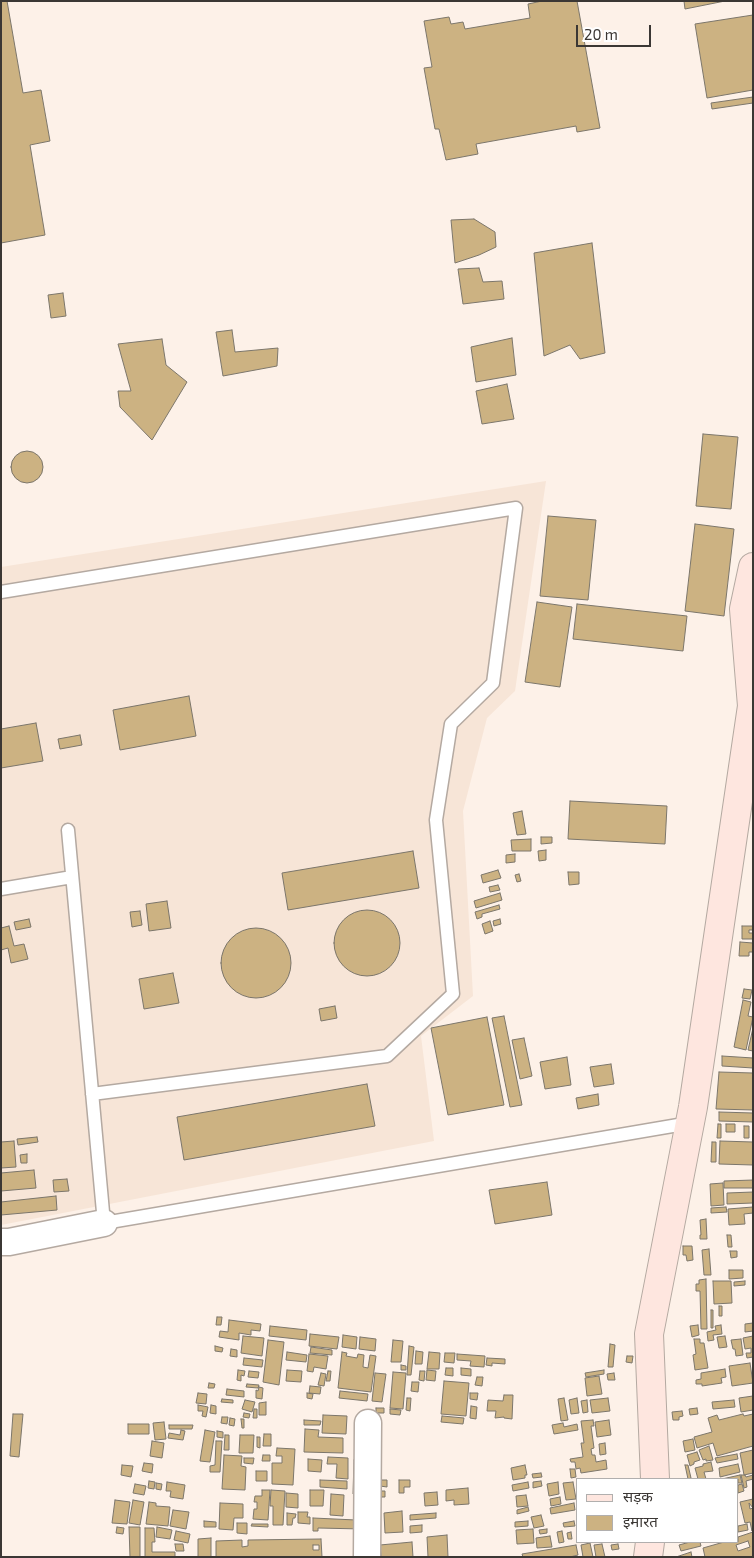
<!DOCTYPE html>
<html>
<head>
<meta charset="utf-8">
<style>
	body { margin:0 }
	#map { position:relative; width:754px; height:1558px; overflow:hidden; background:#fdf1e8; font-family:"Exo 2","Noto Sans Devanagari",sans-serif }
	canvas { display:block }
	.frame { position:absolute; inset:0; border:2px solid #3b3734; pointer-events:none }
	.legend { position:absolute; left:576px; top:1478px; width:162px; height:65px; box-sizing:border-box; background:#fff; border:1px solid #b1afae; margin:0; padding:6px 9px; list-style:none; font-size:15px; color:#3b3734 }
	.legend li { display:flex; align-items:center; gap:10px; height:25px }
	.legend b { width:25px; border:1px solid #b1afae }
	.scale { position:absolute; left:576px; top:25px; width:75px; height:22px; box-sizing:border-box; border:2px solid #3b3734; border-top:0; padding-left:6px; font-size:15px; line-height:18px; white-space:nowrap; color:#3b3734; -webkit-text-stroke:4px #fff; paint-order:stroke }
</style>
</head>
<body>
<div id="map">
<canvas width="754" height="1558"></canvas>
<div class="frame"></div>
<ul class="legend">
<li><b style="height:6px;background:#fee6df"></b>सड़क</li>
<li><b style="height:14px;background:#ccb282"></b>इमारत</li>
</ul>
<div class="scale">20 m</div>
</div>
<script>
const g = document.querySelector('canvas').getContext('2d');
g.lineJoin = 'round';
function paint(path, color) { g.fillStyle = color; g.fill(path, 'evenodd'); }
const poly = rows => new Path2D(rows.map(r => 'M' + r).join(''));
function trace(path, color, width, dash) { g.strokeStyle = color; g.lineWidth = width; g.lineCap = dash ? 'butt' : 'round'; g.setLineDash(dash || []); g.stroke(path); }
paint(poly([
	[546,481,515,691,487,718,463,811,473,996,421,1036,434,1141,1,1225,1,567]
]), '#f7e5d7');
const building = poly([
	[1,1,7,1,23,93,41,90,50,141,30,145,45,235,1,243,1,1],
	[542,1,577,1,600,128,577,132,576,126,476,144,478,154,446,160,439,129,435,129,424,68,432,67,424,21,449,17,451,24,463,22,465,29,530,18,528,4,542,1],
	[684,1,725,1,685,9,684,1],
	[753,15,753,90,707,98,695,24,753,15],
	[753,97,753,103,712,109,711,103,753,97],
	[474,219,495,232,496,247,479,255,455,263,451,220,474,219],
	[592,243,605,353,580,359,570,345,544,356,534,253,592,243],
	[479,268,483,282,502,281,504,299,463,304,458,269,479,268],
	[63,293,66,316,51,318,48,295,63,293],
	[232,330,235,352,278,348,277,366,223,376,216,332,232,330],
	[512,338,516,375,476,382,471,347,512,338],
	[162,339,166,365,187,382,152,440,120,407,118,391,131,391,118,344,162,339],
	[507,384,514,419,482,424,476,391,507,384],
	[703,434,738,437,731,509,696,506,703,434],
	'11 467a16 16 0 1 1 32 0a16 16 0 1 1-32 0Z',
	[548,516,596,520,588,600,540,596,548,516],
	[695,524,734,529,724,616,685,611,695,524],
	[537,602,572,607,560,687,525,682,537,602],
	[577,604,687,616,683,651,573,639,577,604],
	[189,696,196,736,120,750,113,710,189,696],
	[36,723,43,761,1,768,1,729,36,723],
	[80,735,82,745,60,749,58,739,80,735],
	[570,801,667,806,665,844,568,839,570,801],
	[522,811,526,834,517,835,513,813,522,811],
	[541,837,552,837,552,843,541,844,541,837],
	[531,839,531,851,512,851,511,840,531,839],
	[546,850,546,860,539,861,538,851,546,850],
	[413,851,419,888,288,910,282,873,413,851],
	[515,854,515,862,506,863,506,855,515,854],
	[498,870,501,878,483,883,481,875,498,870],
	[568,872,579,872,579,884,569,885,568,872],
	[519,874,521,881,517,882,515,875,519,874],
	[498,885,500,890,490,892,489,887,498,885],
	[500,893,502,900,476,908,474,901,500,893],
	[167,901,171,928,149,931,146,904,167,901],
	[499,905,500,909,482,914,482,917,477,919,475,912,499,905],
	'334 943a33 33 0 1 1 66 0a33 33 0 1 1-66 0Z',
	[140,911,142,925,132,927,130,912,140,911],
	[29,919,31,927,16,930,14,922,29,919],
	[500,919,501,924,494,926,493,921,500,919],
	[490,921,493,931,485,934,482,924,490,921],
	[9,926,14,946,24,944,28,959,11,963,8,948,1,950,1,928,9,926],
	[742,926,753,926,753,930,749,930,749,933,753,933,753,939,742,939,742,926],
	'221 963a35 35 0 1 1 70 0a35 35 0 1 1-70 0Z',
	[740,942,753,943,753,952,749,952,749,956,739,956,740,942],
	[173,973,179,1003,144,1009,139,979,173,973],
	[744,989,752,990,750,999,742,998,744,989],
	[743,1000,751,1002,748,1016,753,1017,746,1050,734,1047,743,1000],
	[335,1006,337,1018,321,1021,319,1009,335,1006],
	[504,1016,522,1105,510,1107,492,1018,504,1016],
	[487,1017,504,1105,448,1115,431,1028,487,1017],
	[753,1028,753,1051,748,1050,753,1028],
	[524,1038,532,1076,520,1079,512,1040,524,1038],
	[722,1056,753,1058,753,1068,722,1066,722,1056],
	[567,1057,571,1085,545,1089,540,1062,567,1057],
	[611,1064,614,1084,594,1087,590,1067,611,1064],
	[719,1072,753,1073,753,1110,716,1109,719,1072],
	[367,1084,375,1126,184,1160,177,1117,367,1084],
	[598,1094,599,1105,578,1109,576,1098,598,1094],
	[719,1112,753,1113,753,1122,719,1121,719,1112],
	[718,1124,721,1124,721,1138,717,1138,718,1124],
	[726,1124,735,1124,735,1132,726,1132,726,1124],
	[744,1126,749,1126,749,1138,744,1138,744,1126],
	[37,1137,38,1142,18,1145,17,1139,37,1137],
	[14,1141,16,1167,1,1168,1,1142,14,1141],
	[720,1141,753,1142,753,1165,719,1164,720,1141],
	[712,1142,716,1142,716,1162,711,1162,712,1142],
	[27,1154,27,1163,21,1163,20,1155,27,1154],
	[34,1170,36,1188,1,1191,1,1173,34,1170],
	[67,1179,69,1191,54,1192,53,1180,67,1179],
	[753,1180,753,1188,724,1188,724,1181,753,1180],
	[547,1182,552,1215,495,1224,489,1190,547,1182],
	[723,1183,724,1205,711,1206,710,1184,723,1183],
	[753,1192,753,1203,727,1204,727,1193,753,1192],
	[56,1196,57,1210,1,1215,1,1202,56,1196],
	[726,1207,727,1212,711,1213,711,1208,726,1207],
	[753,1207,753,1213,744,1214,745,1224,729,1225,728,1209,753,1207],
	[706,1219,707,1239,700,1239,700,1235,701,1235,700,1220,706,1219],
	[727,1235,731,1235,732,1247,728,1247,727,1235],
	[683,1246,692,1246,693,1260,687,1261,686,1255,683,1255,683,1246],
	[709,1249,711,1275,704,1275,702,1250,709,1249],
	[730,1251,737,1251,737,1257,731,1258,730,1251],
	[729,1270,743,1270,743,1278,729,1279,729,1270],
	[706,1279,707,1329,701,1329,700,1291,696,1291,696,1284,699,1284,699,1280,706,1279],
	[713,1281,731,1281,732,1303,714,1304,713,1281],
	[745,1281,745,1285,734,1286,734,1282,745,1281],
	[719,1306,722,1306,722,1316,719,1316,719,1306],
	[711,1310,713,1310,713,1328,711,1328,711,1310],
	[217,1317,222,1317,221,1325,216,1325,217,1317],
	[229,1320,261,1324,260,1331,251,1330,251,1335,239,1333,239,1340,219,1337,220,1331,228,1332,229,1320],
	[753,1323,753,1331,745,1332,745,1324,753,1323],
	[698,1325,699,1335,692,1337,690,1326,698,1325],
	[721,1325,722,1334,713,1335,714,1340,708,1341,707,1332,716,1330,715,1326,721,1325],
	[270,1326,307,1330,306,1340,269,1336,270,1326],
	[310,1334,339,1337,337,1349,309,1346,310,1334],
	[343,1335,357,1337,356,1349,342,1347,343,1335],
	[243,1336,264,1338,262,1356,241,1353,243,1336],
	[725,1336,727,1347,719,1348,717,1337,725,1336],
	[753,1336,753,1357,747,1358,746,1353,751,1353,751,1348,745,1349,743,1338,753,1336],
	[360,1337,376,1339,375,1351,359,1349,360,1337],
	[694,1339,700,1339,700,1343,704,1343,708,1368,695,1370,693,1355,696,1354,694,1339],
	[741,1339,743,1355,736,1356,735,1349,733,1349,731,1340,741,1339],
	[268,1340,284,1342,279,1385,263,1382,268,1340],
	[393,1340,403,1341,401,1362,391,1362,393,1340],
	[610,1344,615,1345,613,1367,608,1367,610,1344],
	[215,1346,223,1348,222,1352,215,1351,215,1346],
	[409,1346,414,1347,411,1375,407,1375,409,1346],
	[311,1347,332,1350,332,1355,310,1353,311,1347],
	[231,1349,237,1350,237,1357,230,1356,231,1349],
	[416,1351,423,1352,422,1364,415,1364,416,1351],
	[287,1352,307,1355,306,1362,286,1360,287,1352],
	[342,1352,347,1353,346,1356,357,1358,358,1354,364,1355,363,1367,368,1368,370,1355,376,1356,371,1392,338,1388,342,1352],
	[429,1352,440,1353,439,1369,427,1369,429,1352],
	[445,1353,455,1353,454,1363,444,1362,445,1353],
	[309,1354,328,1356,326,1369,314,1367,313,1372,307,1371,309,1354],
	[457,1354,485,1356,484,1367,470,1366,471,1361,457,1360,457,1354],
	[627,1356,633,1356,632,1363,626,1362,627,1356],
	[244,1358,263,1360,262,1367,243,1365,244,1358],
	[487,1358,505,1359,505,1364,492,1363,492,1366,486,1365,487,1358],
	[750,1363,753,1383,732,1386,729,1366,750,1363],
	[401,1365,406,1366,406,1370,401,1370,401,1365],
	[446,1368,453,1368,453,1376,445,1375,446,1368],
	[461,1368,471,1369,471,1376,461,1375,461,1368],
	[725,1369,726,1377,721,1378,722,1383,702,1386,702,1384,696,1384,696,1380,701,1379,701,1373,725,1369],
	[238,1370,245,1371,244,1376,241,1375,241,1381,237,1380,238,1370],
	[287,1370,302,1371,301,1382,286,1381,287,1370],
	[427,1370,436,1371,435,1381,426,1380,427,1370],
	[604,1370,604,1374,586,1377,585,1373,604,1370],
	[249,1371,259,1372,258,1378,248,1377,249,1371],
	[328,1371,331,1371,330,1381,326,1381,328,1371],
	[420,1371,425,1371,424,1381,419,1380,420,1371],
	[393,1372,406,1373,403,1409,390,1408,393,1372],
	[321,1373,326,1374,324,1386,318,1385,321,1373],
	[375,1373,386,1374,382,1402,372,1401,375,1373],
	[614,1373,615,1380,608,1380,607,1374,614,1373],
	[599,1376,602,1394,587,1396,585,1378,599,1376],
	[477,1377,483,1377,482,1386,475,1385,477,1377],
	[444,1381,469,1383,466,1416,441,1414,444,1381],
	[412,1382,419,1382,418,1392,411,1391,412,1382],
	[209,1383,215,1384,214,1388,208,1388,209,1383],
	[247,1384,259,1385,258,1388,246,1387,247,1384],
	[310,1386,321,1387,320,1394,309,1393,310,1386],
	[259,1387,263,1388,262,1399,256,1398,256,1390,258,1391,259,1387],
	[227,1389,244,1391,244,1397,226,1395,227,1389],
	[340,1391,368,1394,367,1401,339,1398,340,1391],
	[198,1393,207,1394,206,1404,196,1403,198,1393],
	[307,1393,313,1394,312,1399,307,1398,307,1393],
	[470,1393,478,1393,477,1400,470,1399,470,1393],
	[504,1395,513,1395,512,1419,504,1418,504,1417,495,1418,496,1411,487,1411,488,1400,503,1401,504,1395],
	[753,1396,753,1410,741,1412,739,1398,753,1396],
	[407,1398,411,1398,410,1411,406,1410,407,1398],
	[564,1398,568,1420,561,1421,558,1399,564,1398],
	[577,1398,579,1413,571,1414,569,1400,577,1398],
	[608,1398,610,1411,592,1413,590,1400,608,1398],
	[222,1399,233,1400,233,1403,221,1402,222,1399],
	[245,1400,255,1402,252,1412,242,1409,245,1400],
	[587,1400,588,1412,583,1413,581,1401,587,1400],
	[734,1400,735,1407,713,1409,712,1402,734,1400],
	[266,1402,266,1415,259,1415,259,1403,266,1402],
	[198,1405,208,1407,206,1417,202,1416,203,1411,198,1411,198,1405],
	[211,1405,216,1406,216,1414,210,1413,211,1405],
	[471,1406,477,1407,476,1419,470,1418,471,1406],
	[376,1408,384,1408,384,1413,376,1413,376,1408],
	[697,1408,698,1414,690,1415,689,1409,697,1408],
	[254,1409,257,1409,257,1418,253,1418,254,1409],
	[390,1409,401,1410,400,1415,390,1414,390,1409],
	[682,1411,683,1416,679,1417,679,1420,673,1420,672,1412,682,1411],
	[244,1413,250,1414,249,1418,243,1417,244,1413],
	[13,1414,23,1414,19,1457,10,1456,13,1414],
	[743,1414,744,1416,753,1414,753,1446,717,1456,713,1443,697,1448,694,1437,712,1432,708,1418,717,1415,719,1420,743,1414],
	[323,1415,347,1416,346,1434,322,1433,323,1415],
	[442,1416,464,1418,463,1424,441,1422,442,1416],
	[222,1417,228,1417,227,1424,221,1423,222,1417],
	[230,1418,235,1419,234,1426,229,1425,230,1418],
	[241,1419,244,1419,244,1428,242,1428,241,1419],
	[304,1420,321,1421,320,1425,304,1425,304,1420],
	[593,1420,594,1426,591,1426,594,1448,591,1449,592,1455,595,1455,596,1462,606,1460,607,1469,581,1473,580,1468,576,1469,575,1462,571,1462,570,1459,583,1457,581,1443,584,1443,581,1421,593,1420],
	[609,1420,611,1435,597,1437,595,1422,609,1420],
	[164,1422,166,1439,155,1440,153,1423,164,1422],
	[563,1423,564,1427,577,1424,578,1430,554,1434,552,1425,563,1423],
	[128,1424,149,1424,149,1434,128,1434,128,1424],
	[169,1425,193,1425,192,1429,169,1429,169,1425],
	[305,1429,319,1430,318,1437,343,1438,343,1453,304,1452,305,1429],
	[181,1430,185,1431,183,1440,168,1438,169,1433,180,1435,181,1430],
	[205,1430,215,1432,210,1462,200,1461,205,1430],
	[217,1431,223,1432,223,1438,217,1437,217,1431],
	[264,1434,271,1434,271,1446,263,1446,264,1434],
	[225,1435,229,1435,229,1450,224,1450,225,1435],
	[240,1435,254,1435,253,1453,239,1453,240,1435],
	[257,1437,260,1437,260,1448,257,1447,257,1437],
	[693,1439,695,1450,685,1452,683,1441,693,1439],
	[152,1441,164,1443,162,1458,150,1456,152,1441],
	[216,1441,222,1441,220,1472,210,1472,210,1466,215,1465,216,1441],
	[605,1443,606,1454,600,1455,599,1444,605,1443],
	[709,1446,713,1460,706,1461,706,1459,703,1460,699,1450,709,1446],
	[277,1448,295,1449,293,1485,272,1484,272,1463,282,1463,282,1456,276,1456,277,1448],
	[753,1450,753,1473,744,1475,740,1453,753,1450],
	[697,1452,700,1460,694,1462,694,1464,690,1466,687,1455,697,1452],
	[737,1454,738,1459,717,1463,715,1458,737,1454],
	[224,1455,242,1456,241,1466,246,1467,245,1490,222,1489,224,1455],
	[263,1455,270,1455,270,1461,262,1461,263,1455],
	[328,1457,348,1458,348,1479,336,1478,337,1464,327,1464,328,1457],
	[244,1458,254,1458,253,1464,244,1463,244,1458],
	[308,1459,322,1460,321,1472,308,1471,308,1459],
	[354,1460,362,1461,360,1494,353,1494,354,1460],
	[711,1462,713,1471,704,1472,706,1479,698,1479,695,1468,703,1466,703,1464,711,1462],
	[144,1463,153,1464,152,1473,142,1471,144,1463],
	[738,1464,740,1472,720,1477,719,1468,738,1464],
	[122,1465,133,1466,131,1477,121,1475,122,1465],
	[525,1465,527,1475,525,1475,525,1478,513,1480,511,1468,525,1465],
	[685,1465,688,1465,691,1478,688,1479,685,1465],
	[570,1469,575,1469,576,1477,571,1478,570,1469],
	[256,1471,267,1471,267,1481,256,1481,256,1471],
	[541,1473,542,1477,533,1478,532,1474,541,1473],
	[740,1475,742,1483,738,1483,738,1479,722,1479,740,1475],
	[741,1475,745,1475,746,1477,753,1475,753,1479,746,1481,747,1487,744,1488,741,1475],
	[320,1480,347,1481,347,1489,320,1487,320,1480],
	[380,1480,387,1480,387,1487,380,1486,380,1480],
	[399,1480,410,1480,410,1487,404,1487,404,1493,399,1493,399,1480],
	[149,1481,155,1482,154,1489,148,1488,149,1481],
	[541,1481,542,1486,533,1488,533,1482,541,1481],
	[167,1482,185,1485,183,1499,170,1497,171,1491,166,1491,167,1482],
	[528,1482,529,1488,513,1491,512,1485,528,1482],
	[558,1482,559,1494,549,1496,547,1484,558,1482],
	[573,1482,576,1499,566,1500,563,1483,573,1482],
	[156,1483,162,1484,161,1490,156,1489,156,1483],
	[135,1484,146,1486,144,1495,133,1493,135,1484],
	[742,1484,744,1491,738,1493,738,1485,742,1484],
	[468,1488,469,1504,454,1505,454,1500,446,1501,446,1490,468,1488],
	[262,1490,270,1490,268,1520,253,1519,254,1509,257,1509,257,1502,254,1502,255,1496,262,1496,262,1490],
	[271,1490,285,1491,283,1525,273,1525,273,1506,270,1506,271,1490],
	[310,1490,324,1490,323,1506,310,1506,310,1490],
	[380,1491,385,1491,385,1497,380,1497,380,1491],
	[437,1492,438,1505,425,1506,424,1493,437,1492],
	[286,1493,298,1494,298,1508,286,1507,286,1493],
	[331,1494,344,1495,343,1516,330,1515,331,1494],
	[526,1495,528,1506,517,1507,516,1496,526,1495],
	[560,1497,561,1504,551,1506,550,1499,560,1497],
	[753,1499,753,1508,749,1503,750,1509,753,1508,752,1531,750,1522,745,1523,740,1502,753,1499],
	[115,1500,130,1502,127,1524,112,1523,115,1500],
	[133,1500,144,1502,140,1525,129,1523,133,1500],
	[149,1502,156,1503,156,1506,170,1507,168,1526,146,1524,149,1502],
	[220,1503,243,1504,243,1518,234,1518,233,1530,219,1529,220,1503],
	[574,1503,575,1510,551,1514,550,1508,574,1503],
	[528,1507,529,1511,517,1514,517,1510,528,1507],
	[173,1510,189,1512,186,1529,170,1526,173,1510],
	[402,1511,403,1532,385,1533,384,1513,402,1511],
	[298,1512,308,1512,307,1517,310,1517,310,1524,298,1523,298,1512],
	[287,1513,296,1514,295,1518,293,1518,292,1525,287,1525,287,1513],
	[436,1513,436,1518,410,1520,410,1515,436,1513],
	[541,1515,544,1526,534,1528,531,1517,541,1515],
	[313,1518,356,1520,362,1529,318,1528,318,1531,313,1531,313,1518],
	[204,1521,216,1522,216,1527,204,1527,204,1521],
	[528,1521,528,1526,515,1527,515,1522,528,1521],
	[574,1521,575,1526,564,1527,563,1523,574,1521],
	[237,1523,247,1523,247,1534,237,1533,237,1523],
	[252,1524,268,1524,268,1527,251,1526,252,1524],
	[747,1524,748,1530,738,1532,738,1526,747,1524],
	[422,1525,422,1532,410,1533,410,1526,422,1525],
	[117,1527,124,1528,123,1534,116,1533,117,1527],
	[129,1527,140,1527,140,1557,130,1557,129,1527],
	[157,1527,172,1530,170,1539,156,1537,157,1527],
	[145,1528,154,1528,155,1542,152,1542,152,1552,175,1552,175,1557,145,1557,145,1528],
	[533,1529,534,1543,517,1544,516,1530,533,1529],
	[547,1529,547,1533,540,1534,539,1530,547,1529],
	[176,1531,190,1534,188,1543,174,1540,176,1531],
	[562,1531,564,1542,559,1543,557,1532,562,1531],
	[571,1532,572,1539,568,1539,567,1533,571,1532],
	[753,1532,753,1557,705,1557,703,1548,724,1542,738,1542,738,1537,753,1532],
	[748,1541,750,1547,738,1551,736,1545,748,1541],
	[447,1535,448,1557,428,1557,427,1537,447,1535],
	[550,1536,552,1547,537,1548,536,1538,550,1536],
	[211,1538,211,1557,198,1557,198,1539,211,1538],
	[321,1539,322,1557,216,1557,216,1541,242,1540,242,1547,248,1546,248,1540,321,1539],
	[313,1545,319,1545,319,1550,313,1550,313,1545],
	[412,1542,413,1557,381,1557,380,1545,412,1542],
	[690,1542,700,1542,701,1546,681,1551,679,1545,690,1542],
	[590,1543,593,1557,583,1557,581,1545,590,1543],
	[175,1544,183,1544,184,1551,176,1551,175,1544],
	[602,1544,605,1557,596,1557,594,1545,602,1544],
	[618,1544,619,1549,612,1550,611,1545,618,1544],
	[576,1545,578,1555,570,1557,523,1557,522,1554,576,1545],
	[691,1552,692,1557,676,1557,691,1552]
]);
paint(building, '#ccb282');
trace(building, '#7c766b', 1);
const service = poly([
	[1,592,516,508,493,683,451,724,436,820,453,994,387,1056,92,1094],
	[68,830,104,1223,690,1123],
	[1,889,72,877]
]);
const minor = poly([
	[1,1242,9,1242,104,1223],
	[367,1557,368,1423]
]);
const secondary = poly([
	[655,1479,649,1334,693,1107,752,706,744,609,753,567],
	[648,1557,650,1542]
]);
trace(service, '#b4a9a1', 15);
trace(minor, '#b4a9a1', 29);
trace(secondary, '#b4a9a1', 30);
trace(service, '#fff', 12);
trace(minor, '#fff', 26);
trace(secondary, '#fee6df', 28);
</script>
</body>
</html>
